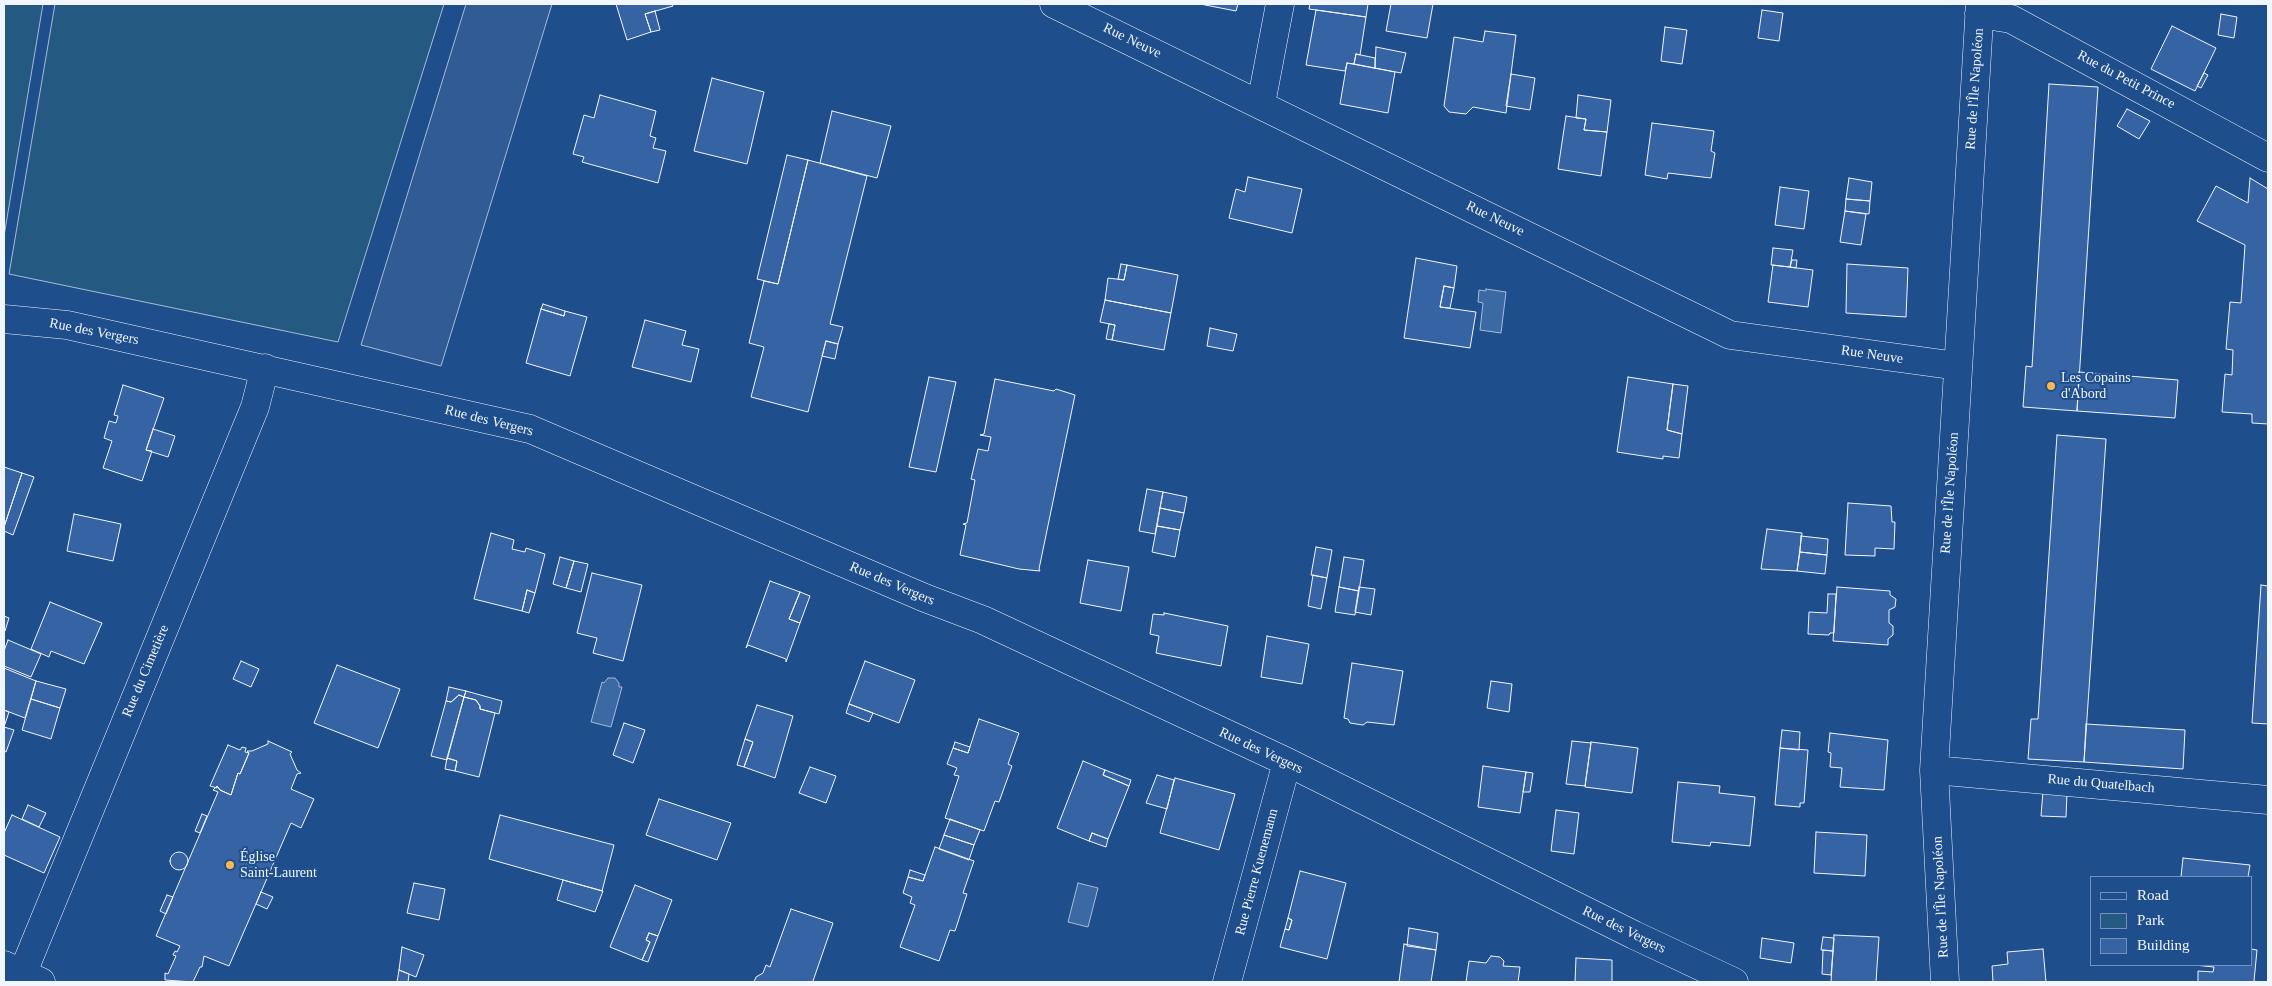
<!DOCTYPE html>
<html>
<head>
<meta charset="utf-8">
<style>
	body { margin:0 }
	#map { position:relative; width:2272px; height:986px; overflow:hidden; background:#1f4e8c; font-family:"Times New Roman",serif }
	canvas { display:block }
	.frame { position:absolute; inset:0; border:5px solid #f2f6ff; pointer-events:none }
	.legend { position:absolute; left:2090px; top:876px; width:162px; height:90px; box-sizing:border-box; background:#1f4e8c; border:1px solid #7391ba; margin:0; padding:6px 9px; list-style:none; font-size:15px; color:#f2f6ff }
	.legend li { display:flex; align-items:center; gap:10px; height:25px }
	.legend b { width:25px; border:1px solid #7391ba }
</style>
</head>
<body>
<div id="map">
<canvas width="2272" height="986"></canvas>
<div class="frame"></div>
<ul class="legend">
<li><b style="height:6px;background:#1f4e8c"></b>Road</li>
<li><b style="height:14px;background:#245a82"></b>Park</li>
<li><b style="height:14px;background:#3563a3"></b>Building</li>
</ul>
</div>
<script>
const g = document.querySelector('canvas').getContext('2d');
g.lineJoin = 'round';
function paint(path, color) { g.fillStyle = color; g.fill(path, 'evenodd'); }
const poly = rows => new Path2D(rows.map(r => 'M' + r).join(''));
function trace(path, color, width, dash) { g.strokeStyle = color; g.lineWidth = width; g.lineCap = dash ? 'butt' : 'round'; g.setLineDash(dash || []); g.stroke(path); }
function write(font, color, halo, rows, align = 'center') {
  g.font = font + ' "Times New Roman",serif'; g.lineWidth = 4; g.setLineDash([]); g.textBaseline = 'middle'; g.strokeStyle = halo; g.fillStyle = color; for (const [text, x, y, turn = 0] of rows) {
    g.save(); g.translate(x, y); g.rotate((+turn || 0) * Math.PI / 180); g.textAlign = isNaN(turn) ? turn : align; if (halo) g.strokeText(text, 0, 0); g.fillText(text, 0, 0); g.restore();
  }
}
const green = poly([
	[4,4,43,4,4,236,4,4],
	[55,4,444,4,338,342,9,274,55,4]
]);
paint(green, '#245a82');
trace(green, '#a8bbd7', 1);
const parking = poly([
	[466,4,552,4,441,366,361,345,466,4]
]);
paint(parking, '#305b95');
trace(parking, '#a8bbd7', 1);
const water = poly([
	[1486,289,1506,292,1501,333,1480,330,1483,303,1478,302,1479,290,1486,291,1486,289],
	[608,678,615,678,619,683,619,687,622,687,611,727,591,722,602,682,604,683,608,678],
	[1078,883,1098,888,1088,927,1068,922,1078,883]
]);
paint(water, '#3b69a3');
trace(water, '#a8bbd7', 1);
const building = poly([
	[616,4,672,4,673,6,645,14,651,32,627,40,616,4],
	[1200,4,1238,4,1236,11,1200,4],
	[1310,4,1368,4,1366,17,1309,9,1310,4],
	[1391,4,1433,4,1427,38,1386,31,1391,4],
	[1316,10,1366,17,1360,55,1356,54,1354,64,1347,63,1345,71,1306,65,1316,10],
	[1762,10,1783,13,1779,41,1758,38,1762,10],
	[655,11,660,30,651,32,645,14,655,11],
	[2221,14,2237,17,2234,38,2218,35,2221,14],
	[2172,26,2216,48,2195,91,2151,69,2172,26],
	[1665,27,1687,30,1682,64,1661,61,1665,27],
	[1485,31,1516,35,1506,113,1473,107,1466,114,1449,112,1444,106,1454,37,1483,42,1485,31],
	[1376,47,1406,53,1401,73,1375,68,1376,47],
	[1356,54,1375,58,1375,68,1354,64,1356,54],
	[1347,63,1395,72,1388,113,1340,104,1347,63],
	[2204,73,2208,75,2201,88,2197,86,2204,73],
	[1511,74,1535,78,1530,110,1506,106,1511,74],
	[712,78,764,92,747,164,694,151,712,78],
	[2049,84,2098,87,2077,411,2023,407,2026,366,2032,367,2049,84],
	[600,95,656,111,650,136,656,138,653,148,666,151,658,183,582,162,584,157,573,154,584,115,594,118,600,95],
	[1578,95,1611,100,1607,132,1584,130,1586,119,1576,118,1578,95],
	[2127,109,2150,121,2139,139,2117,126,2127,109],
	[832,111,891,126,877,178,820,163,832,111],
	[1566,116,1586,119,1584,130,1607,132,1601,176,1558,169,1566,116],
	[1652,123,1714,131,1711,151,1715,153,1711,178,1668,173,1667,179,1645,175,1652,123],
	[787,155,808,160,778,284,757,279,787,155],
	[808,160,867,176,830,324,843,327,838,344,826,341,808,412,751,397,764,347,749,343,764,281,778,284,808,160],
	[1248,177,1302,189,1292,233,1229,218,1236,189,1245,192,1248,177],
	[1849,178,1872,182,1870,201,1846,199,1849,178],
	[2250,178,2268,189,2268,424,2252,423,2252,414,2222,412,2225,374,2232,375,2233,350,2226,349,2230,302,2241,303,2245,245,2197,221,2216,186,2248,203,2250,178],
	[1780,187,1809,191,1804,229,1775,225,1780,187],
	[1846,199,1870,201,1869,214,1845,211,1846,199],
	[1845,211,1866,214,1861,245,1840,242,1845,211],
	[1773,248,1793,250,1790,267,1771,265,1773,248],
	[1416,258,1457,266,1454,288,1444,286,1440,307,1476,312,1470,348,1404,338,1416,258],
	[1792,260,1797,260,1796,268,1790,267,1792,260],
	[1121,264,1127,265,1124,280,1118,279,1121,264],
	[1847,264,1908,268,1906,317,1846,313,1847,264],
	[1127,265,1178,275,1171,313,1105,300,1108,278,1124,280,1127,265],
	[1773,265,1813,270,1808,307,1768,302,1773,265],
	[1444,286,1454,288,1450,308,1440,307,1444,286],
	[1105,300,1171,313,1164,350,1112,340,1115,325,1100,322,1105,300],
	[543,304,565,311,564,316,541,309,543,304],
	[541,309,564,316,565,311,587,317,570,376,526,363,541,309],
	[645,320,686,331,682,345,699,349,691,382,632,367,645,320],
	[1109,324,1115,325,1112,340,1106,339,1109,324],
	[1210,328,1237,334,1233,351,1207,346,1210,328],
	[826,341,838,344,835,359,822,356,826,341],
	[2079,372,2178,380,2175,418,2077,411,2079,372],
	[929,377,956,382,936,472,909,467,929,377],
	[1628,377,1673,384,1667,430,1682,434,1679,458,1663,456,1663,459,1617,452,1628,377],
	[995,379,1054,391,1056,389,1075,395,1039,569,1040,571,1019,569,960,555,966,525,963,524,967,523,975,480,971,479,978,449,988,451,991,437,980,435,984,434,995,379],
	[1673,384,1688,386,1682,434,1667,430,1673,384],
	[123,385,164,398,146,450,152,451,142,481,103,468,112,441,104,438,109,421,116,423,118,416,114,415,123,385],
	[153,429,175,436,168,457,146,450,153,429],
	[2057,435,2106,439,2084,762,2028,759,2031,719,2038,719,2057,435],
	[4,467,22,473,4,527,4,467],
	[22,473,34,477,13,535,4,531,4,527,22,473],
	[1147,489,1163,492,1155,534,1139,531,1147,489],
	[1163,492,1187,497,1184,513,1160,508,1163,492],
	[1848,503,1891,506,1892,522,1895,522,1894,549,1875,548,1875,556,1845,555,1848,503],
	[1160,508,1184,513,1180,530,1157,526,1160,508],
	[74,514,121,524,113,561,67,551,74,514],
	[1157,526,1180,530,1175,557,1152,552,1157,526],
	[1767,529,1802,533,1797,571,1761,569,1767,529],
	[491,533,514,540,512,549,525,552,526,548,545,554,535,593,527,590,522,611,474,599,491,533],
	[1801,536,1828,539,1827,555,1800,552,1801,536],
	[1316,547,1332,550,1327,578,1311,575,1316,547],
	[1800,552,1827,555,1825,574,1797,571,1800,552],
	[560,557,574,561,566,588,553,584,560,557],
	[1344,557,1364,560,1359,591,1339,587,1344,557],
	[1088,560,1129,567,1121,611,1080,603,1088,560],
	[574,561,588,564,581,592,566,588,574,561],
	[592,573,642,585,623,661,593,653,597,638,577,633,592,573],
	[1313,575,1327,578,1321,609,1308,606,1313,575],
	[770,581,800,592,789,619,800,623,786,662,786,659,748,645,746,648,770,581],
	[2261,585,2268,586,2268,724,2252,723,2261,585],
	[1339,587,1359,591,1355,615,1335,612,1339,587],
	[1359,587,1375,589,1371,615,1355,612,1359,587],
	[1837,587,1890,591,1890,595,1896,599,1895,607,1889,610,1889,623,1893,626,1893,635,1888,639,1888,645,1833,641,1837,587],
	[527,590,535,593,529,613,522,611,527,590],
	[800,592,810,596,800,623,789,619,800,592],
	[1828,594,1836,594,1834,633,1830,633,1829,635,1808,634,1809,612,1827,613,1828,594],
	[50,602,102,623,84,664,51,651,49,657,31,649,50,602],
	[1164,613,1228,626,1221,666,1156,653,1159,636,1150,634,1153,614,1164,615,1164,613],
	[4,616,9,618,5,631,4,630,4,616],
	[1267,636,1309,644,1302,684,1261,677,1267,636],
	[8,640,41,654,31,677,4,666,4,651,8,640],
	[241,661,259,669,251,687,233,679,241,661],
	[865,661,915,680,899,723,849,704,865,661],
	[1352,663,1403,671,1394,725,1367,722,1363,725,1350,723,1348,719,1344,718,1352,663],
	[337,665,400,689,378,748,314,723,337,665],
	[4,668,36,681,25,718,4,710,4,668],
	[36,681,66,689,60,708,31,699,36,681],
	[1491,681,1512,684,1509,712,1487,708,1491,681],
	[449,687,466,691,464,697,459,695,451,702,446,701,449,687],
	[466,691,502,701,499,714,480,709,480,706,476,700,464,697,466,691],
	[459,695,464,697,447,760,431,756,446,701,451,702,459,695],
	[464,697,476,700,480,706,480,709,495,713,479,777,455,771,457,761,447,758,464,697],
	[31,699,60,708,51,739,22,730,31,699],
	[849,704,873,713,869,722,846,713,849,704],
	[757,705,793,716,775,778,744,767,753,742,745,739,757,705],
	[4,710,9,712,4,727,4,710],
	[979,719,1019,733,1008,764,1012,766,999,802,995,801,984,831,945,818,959,776,954,775,957,768,947,764,953,748,968,753,979,719],
	[624,723,645,730,633,763,613,755,624,723],
	[2086,724,2185,730,2183,769,2084,762,2086,724],
	[4,727,14,730,6,752,4,751,4,727],
	[1782,730,1800,732,1799,750,1780,748,1782,730],
	[1830,733,1888,740,1884,790,1840,787,1842,768,1830,767,1831,753,1828,752,1830,733],
	[745,739,753,742,744,767,737,765,745,739],
	[268,741,292,752,290,754,297,770,301,773,297,774,291,789,314,799,301,828,291,823,229,966,204,956,202,967,200,967,193,982,165,980,165,973,168,974,176,956,173,955,175,951,177,952,180,946,156,936,218,792,213,790,217,786,220,790,231,795,237,776,238,773,240,774,249,753,247,751,252,751,268,744,268,741],
	[1572,741,1591,743,1585,786,1566,784,1572,741],
	[955,742,970,747,968,753,953,748,955,742],
	[1591,742,1638,748,1632,793,1585,787,1591,742],
	[228,745,240,750,242,747,246,748,245,752,249,753,240,774,238,773,237,776,231,795,220,790,217,786,217,788,210,786,228,745],
	[1780,748,1808,750,1804,803,1800,803,1800,807,1775,805,1780,748],
	[447,758,457,761,455,771,445,769,447,758],
	[1083,761,1105,770,1103,775,1129,786,1108,839,1092,833,1089,841,1057,828,1083,761],
	[1483,766,1526,772,1520,813,1478,807,1483,766],
	[810,767,836,776,826,803,799,793,810,767],
	[1105,770,1131,780,1129,786,1103,775,1105,770],
	[1526,772,1533,773,1530,792,1523,792,1526,772],
	[1157,775,1174,780,1167,809,1146,803,1157,775],
	[1175,778,1235,794,1219,850,1160,833,1175,778],
	[1678,782,1720,786,1719,793,1755,797,1750,846,1711,842,1710,846,1672,842,1678,782],
	[2043,791,2067,793,2066,817,2041,816,2043,791],
	[659,799,731,823,717,860,646,835,659,799],
	[28,805,46,813,39,827,22,819,28,805],
	[1556,810,1579,813,1574,854,1551,851,1556,810],
	[202,814,207,816,200,833,195,831,202,814],
	[12,815,60,837,44,873,4,855,4,833,12,815],
	[500,815,614,845,602,891,489,859,500,815],
	[950,819,980,830,974,845,944,835,950,819],
	[1816,832,1867,835,1865,876,1814,873,1816,832],
	[1092,833,1108,839,1106,847,1089,841,1092,833],
	[944,835,974,845,969,860,939,849,944,835],
	[935,847,974,861,963,893,967,894,955,931,950,930,939,961,900,947,915,905,910,903,912,897,903,893,908,877,923,881,935,847],
	'170 861a9 9 0 1 1 18 0a9 9 0 1 1-18 0Z',
	[2183,858,2250,865,2248,877,2181,877,2183,858],
	[910,870,925,875,923,881,908,877,910,870],
	[1300,871,1346,883,1327,959,1280,947,1285,929,1289,930,1292,920,1288,918,1300,871],
	[563,880,603,891,595,912,557,900,563,880],
	[414,883,445,889,439,920,407,913,414,883],
	[635,885,672,900,658,936,649,933,646,940,650,942,642,960,610,947,635,885],
	[261,892,273,897,267,909,256,904,261,892],
	[167,895,173,897,166,914,160,911,167,895],
	[791,909,833,923,813,981,816,982,754,982,756,977,763,973,766,965,770,967,791,909],
	[1288,918,1292,920,1289,930,1285,929,1288,918],
	[1409,928,1438,933,1436,950,1407,946,1409,928],
	[649,933,658,936,648,962,642,960,650,942,646,940,649,933],
	[1834,935,1879,937,1876,982,1831,982,1834,935],
	[1823,937,1834,938,1833,951,1821,950,1823,937],
	[1762,938,1794,943,1791,963,1760,958,1762,938],
	[1404,944,1436,950,1431,982,1399,982,1404,944],
	[402,947,424,955,416,977,399,970,402,947],
	[2043,949,2046,982,1993,982,1992,966,2008,964,2007,952,2043,949],
	[2251,949,2257,950,2254,981,2258,982,2198,982,2198,971,2213,972,2214,967,2194,965,2251,965,2251,949],
	[1823,950,1833,951,1831,975,1822,974,1823,950],
	[1491,956,1500,957,1504,961,1503,966,1520,967,1518,982,1466,982,1469,961,1486,963,1491,956],
	[1576,958,1612,960,1612,982,1575,982,1576,958],
	[399,970,409,974,408,982,397,982,399,970]
]);
paint(building, '#3563a3');
trace(building, '#f2f6ff', 1);
const minor = poly([
	[1054,4,1730,335,1958,366],
	[1979,14,2011,19,2268,158],
	[1261,104,1280,4],
	[4,319,67,325,530,429,925,598,983,620,1287,762,1634,935,1734,982],
	[1934,770,2268,800],
	[19,982,255,407,265,368],
	[1227,982,1287,762],
	[1945,982,1934,770,1980,4]
]);
const major = poly([
	[4,965,41,982]
]);
trace(minor, '#f2f6ff', 29);
trace(major, '#f2f6ff', 29);
trace(minor, '#1f4e8c', 28);
trace(major, '#1f4e8c', 28);
for (const [x, y, r, color] of [
	[2051,386,5,"#ffb74d"],
	[230,865,5,"#ffb74d"]
]) { const dot = new Path2D(); dot.arc(x, y, r, 0, 2 * Math.PI); g.fillStyle = color; g.fill(dot); trace(dot, '#1f4e8c', 2); }
write('14px', '#f2f6ff', '#1f4e8c', [
	["Rue Neuve",1132,41,26],
	["Rue du Petit Prince",2126,80,28],
	["Rue de l'Île Napoléon",1975,89,-86],
	["Rue Neuve",1495,219,26],
	["Rue des Vergers",94,332,11],
	["Rue Neuve",1872,355,8],
	["Rue des Vergers",489,421,14],
	["Rue de l'Île Napoléon",1950,493,-86],
	["Rue des Vergers",892,584,23],
	["Rue du Cimetière",146,671,-67],
	["Rue des Vergers",1261,751,25],
	["Rue du Quatelbach",2101,784,5],
	["Rue Pierre Kuenemann",1257,872,-75],
	["Rue de l'Île Napoléon",1941,897,-93],
	["Rue des Vergers",1624,930,26]
]);
write('14px', '#f2f6ff', '#1f4e8c', [
	["Les Copains",2061,378],
	["d'Abord",2061,394],
	["Église",240,857],
	["Saint-Laurent",240,873]
], 'left');
</script>
</body>
</html>
